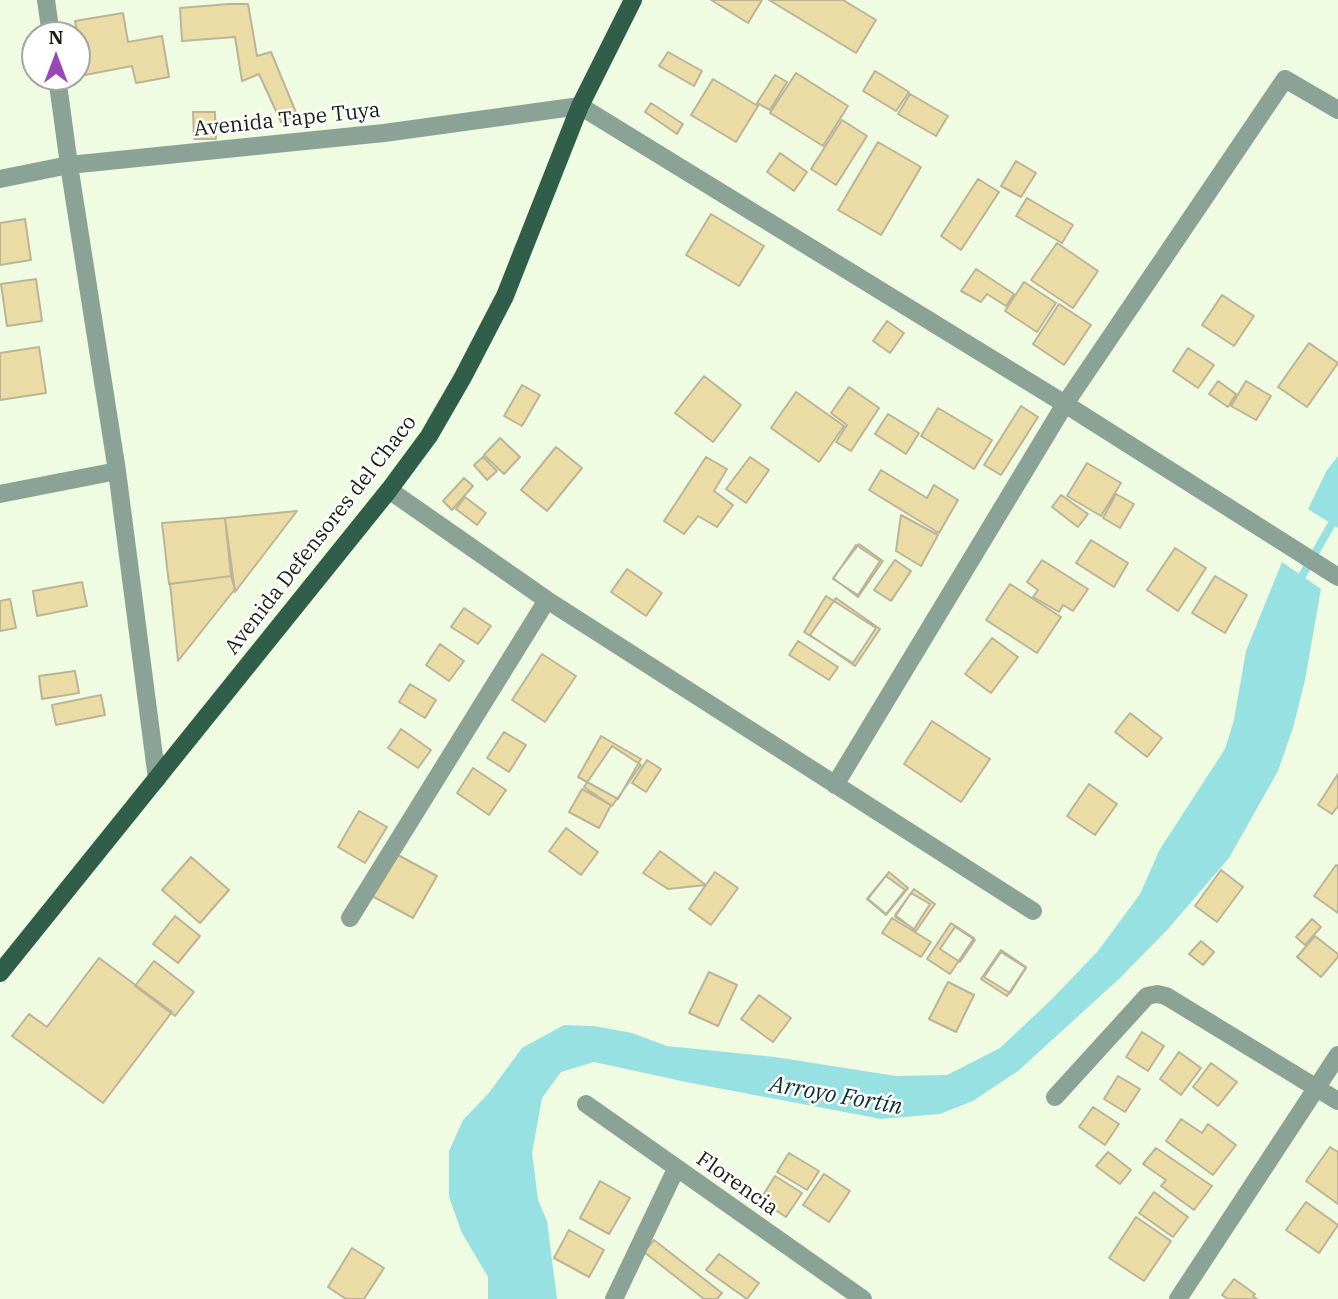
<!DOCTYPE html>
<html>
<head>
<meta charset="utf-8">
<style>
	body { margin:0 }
	#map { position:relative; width:1338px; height:1299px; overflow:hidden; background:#effce1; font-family:"IBM Plex Serif",serif }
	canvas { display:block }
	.north { position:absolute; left:21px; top:21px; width:70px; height:70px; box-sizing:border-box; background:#fff; border:2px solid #a3a5a1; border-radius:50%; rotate:0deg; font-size:19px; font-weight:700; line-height:28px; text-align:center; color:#1a1f15 }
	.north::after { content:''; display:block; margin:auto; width:24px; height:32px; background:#9747b7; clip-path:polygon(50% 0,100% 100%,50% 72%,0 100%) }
</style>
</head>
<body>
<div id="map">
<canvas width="1338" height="1299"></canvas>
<div class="north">N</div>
</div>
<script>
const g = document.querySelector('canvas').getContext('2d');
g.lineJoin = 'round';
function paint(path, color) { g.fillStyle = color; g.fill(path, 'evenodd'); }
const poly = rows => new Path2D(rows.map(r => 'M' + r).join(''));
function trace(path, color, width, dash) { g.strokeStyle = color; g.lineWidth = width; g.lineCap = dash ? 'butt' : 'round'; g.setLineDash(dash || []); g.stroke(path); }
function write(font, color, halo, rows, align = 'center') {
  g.font = font + ' "IBM Plex Serif",serif'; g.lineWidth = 5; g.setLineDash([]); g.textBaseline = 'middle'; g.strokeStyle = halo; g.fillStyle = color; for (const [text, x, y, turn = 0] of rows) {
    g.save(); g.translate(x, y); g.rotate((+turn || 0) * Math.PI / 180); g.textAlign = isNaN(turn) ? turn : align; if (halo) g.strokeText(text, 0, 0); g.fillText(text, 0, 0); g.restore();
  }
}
paint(poly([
	[1338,456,1338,528,1308,509,1327,470],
	[1282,562,1321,589,1305,680,1293,728,1278,771,1229,858,1168,929,1119,979,1018,1071,973,1101,940,1114,881,1119,686,1082,594,1062,561,1072,542,1098,532,1153,538,1200,547,1221,557,1299,488,1299,488,1277,462,1233,449,1197,449,1151,463,1120,488,1094,522,1048,564,1025,594,1026,632,1033,667,1046,775,1057,896,1076,947,1075,1000,1048,1052,999,1098,951,1140,894,1160,849,1225,749,1234,720,1246,651]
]), '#98e1e3');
trace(poly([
	[1298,583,1338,513]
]), '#98e1e3', 8);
const building = poly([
	[711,0,762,0,748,23,711,0],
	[769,0,843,0,876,20,856,53,769,0],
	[229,4,248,4,257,56,271,52,297,115,281,122,259,74,242,81,235,37,182,41,180,8,229,4],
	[123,13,128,42,162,36,169,77,136,83,132,66,85,75,75,21,123,13],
	[668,52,702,71,694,86,659,66,668,52],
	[875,71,909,92,896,111,863,91,875,71],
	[796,73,848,106,823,146,770,113,796,73],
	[775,75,787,82,770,110,757,103,775,75],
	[713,79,758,106,736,142,691,115,713,79],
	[910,94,948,116,936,136,898,114,910,94],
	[651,103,683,124,677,134,645,112,651,103],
	[193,112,215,112,216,139,194,139,193,112],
	[842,120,867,136,836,185,811,169,842,120],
	[878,142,921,167,881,235,838,210,878,142],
	[780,153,807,172,794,191,767,172,780,153],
	[1016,161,1036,173,1021,197,1001,186,1016,161],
	[978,179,999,192,961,250,941,236,978,179],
	[1027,198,1073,225,1062,243,1016,216,1027,198],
	[711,214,764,246,739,286,686,255,711,214],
	[25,219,31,260,0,265,0,223,25,219],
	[1057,243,1098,271,1073,308,1031,280,1057,243],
	[976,269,1014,294,1006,306,987,294,981,302,961,291,976,269],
	[36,279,42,321,7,326,1,284,36,279],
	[1024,282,1056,303,1037,332,1005,311,1024,282],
	[1222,295,1254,316,1234,346,1202,325,1222,295],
	[1059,304,1091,325,1064,365,1033,344,1059,304],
	[887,321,904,333,890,353,873,341,887,321],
	[1309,343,1338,363,1307,407,1278,387,1309,343],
	[39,347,46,393,0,400,0,353,39,347],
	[1188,348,1214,365,1198,388,1173,371,1188,348],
	[704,376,741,405,713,442,675,413,704,376],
	[1218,381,1236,394,1228,407,1209,394,1218,381],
	[1246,381,1271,396,1256,420,1231,406,1246,381],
	[522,385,540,395,522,426,504,416,522,385],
	[849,387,879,408,851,451,836,442,847,425,831,413,849,387],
	[796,392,844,426,819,462,771,428,796,392],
	[1021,406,1038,417,1001,475,984,465,1021,406],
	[938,408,992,440,974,469,921,436,938,408],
	[888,414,919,433,906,454,875,434,888,414],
	[500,438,520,457,504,474,484,455,500,438],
	[556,447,582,468,547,511,521,490,556,447],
	[483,457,497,471,487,480,474,465,483,457],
	[706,457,727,469,714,491,733,505,717,527,698,516,684,534,664,521,706,457],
	[750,457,769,470,746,503,726,489,750,457],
	[1087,463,1121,483,1101,516,1067,496,1087,463],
	[881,470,927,498,934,485,958,500,939,533,869,490,881,470],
	[464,478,473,486,452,510,443,501,464,478],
	[1116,494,1134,504,1120,528,1103,518,1116,494],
	[1061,495,1088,514,1078,527,1052,507,1061,495],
	[465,497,486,513,477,525,456,509,465,497],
	[297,511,235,592,225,518,297,511],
	[901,515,938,535,921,566,896,551,901,515],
	[225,518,231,576,169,584,162,523,225,518],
	[1091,540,1128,563,1114,587,1076,563,1091,540],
	[859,544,883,561,858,597,833,578,859,544],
	[856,545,880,561,858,595,833,579,856,545],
	[1175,548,1206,568,1178,611,1147,590,1175,548],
	[895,560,911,571,891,601,874,590,895,560],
	[1042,560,1088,589,1073,611,1063,605,1059,612,1033,597,1038,590,1027,582,1042,560],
	[627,569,662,593,646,616,611,592,627,569],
	[231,576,235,589,178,661,170,584,231,576],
	[1215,576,1247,595,1225,633,1192,613,1215,576],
	[82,582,87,606,37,616,33,591,82,582],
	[1010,584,1061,617,1037,653,986,620,1010,584],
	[826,596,876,628,853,663,804,632,826,596],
	[836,598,880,629,855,666,810,635,836,598],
	[10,599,16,628,0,631,0,601,10,599],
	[464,608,491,626,478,644,451,627,464,608],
	[992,638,1018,657,991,693,965,674,992,638],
	[798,641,838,667,829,680,789,655,798,641],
	[440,644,464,661,449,681,426,665,440,644],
	[542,654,576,676,545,722,512,700,542,654],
	[75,671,79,693,42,699,39,676,75,671],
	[410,684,436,700,425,718,399,702,410,684],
	[101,695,105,715,56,725,52,705,101,695],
	[1130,713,1162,738,1147,757,1115,732,1130,713],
	[932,721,990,759,961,802,904,764,932,721],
	[401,729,431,750,418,768,388,748,401,729],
	[504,732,526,745,509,772,487,758,504,732],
	[601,736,641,759,618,799,578,777,601,736],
	[612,746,641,765,612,806,584,787,612,746],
	[647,760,661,769,646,792,632,783,647,760],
	[473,768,506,790,489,815,457,793,473,768],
	[1338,774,1338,806,1332,814,1318,805,1338,774],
	[1089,784,1117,804,1095,835,1067,816,1089,784],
	[582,789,611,805,599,828,569,812,582,789],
	[359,811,387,827,365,863,338,847,359,811],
	[566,828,598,852,581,875,549,851,566,828],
	[660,851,706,885,668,889,643,873,660,851],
	[396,854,437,876,413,918,372,896,396,854],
	[191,857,229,890,200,923,162,890,191,857],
	[1336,865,1338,866,1338,913,1314,896,1336,865],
	[1221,870,1243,887,1217,922,1195,906,1221,870],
	[715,872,738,888,711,925,689,909,715,872],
	[889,872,908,888,886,915,867,899,889,872],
	[886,876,905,890,886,914,868,899,886,876],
	[914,889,935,904,916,931,895,915,914,889],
	[911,893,930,904,914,929,895,917,911,893],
	[175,916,200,936,178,963,153,944,175,916],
	[892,918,931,942,921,957,882,933,892,918],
	[1312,919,1321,927,1305,945,1296,937,1312,919],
	[951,923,974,938,950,974,927,959,951,923],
	[955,927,975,940,960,962,940,949,955,927],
	[1315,936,1338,954,1338,957,1321,977,1297,957,1315,936],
	[1201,941,1214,952,1203,965,1189,954,1201,941],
	[1001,950,1026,967,1007,996,981,979,1001,950],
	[1001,952,1026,968,1010,993,984,977,1001,952],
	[99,958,172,1012,103,1103,12,1036,29,1014,47,1027,99,958],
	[154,961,194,992,175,1016,135,986,154,961],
	[709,972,737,985,718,1026,689,1013,709,972],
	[948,982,974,995,956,1032,929,1019,948,982],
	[759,995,791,1018,773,1042,741,1019,759,995],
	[1142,1032,1164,1046,1148,1071,1126,1057,1142,1032],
	[1179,1052,1201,1068,1181,1095,1160,1079,1179,1052],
	[1211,1063,1237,1082,1218,1106,1193,1087,1211,1063],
	[1118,1076,1140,1089,1125,1112,1104,1099,1118,1076],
	[1093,1107,1119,1124,1105,1145,1079,1127,1093,1107],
	[1181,1119,1202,1133,1208,1124,1236,1145,1213,1175,1166,1141,1181,1119],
	[1330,1147,1338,1152,1338,1204,1306,1181,1330,1147],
	[1156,1148,1212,1186,1194,1210,1161,1186,1166,1180,1143,1164,1156,1148],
	[1108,1152,1131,1170,1120,1184,1096,1166,1108,1152],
	[789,1153,819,1171,807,1190,777,1172,789,1153],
	[824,1174,850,1191,829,1222,803,1205,824,1174],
	[775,1176,802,1193,786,1217,760,1200,775,1176],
	[600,1181,630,1198,609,1234,580,1218,600,1181],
	[1154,1192,1188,1217,1173,1237,1139,1213,1154,1192],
	[1306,1202,1338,1225,1319,1253,1286,1230,1306,1202],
	[1136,1217,1171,1241,1144,1281,1109,1258,1136,1217],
	[569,1230,604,1250,589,1277,554,1258,569,1230],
	[654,1240,722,1293,717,1299,704,1299,644,1252,654,1240],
	[352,1248,384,1268,364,1299,346,1299,328,1287,352,1248],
	[719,1254,759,1283,747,1299,706,1270,719,1254],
	[1234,1279,1255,1294,1253,1296,1257,1299,1228,1299,1222,1295,1234,1279]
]);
paint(building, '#ebdca5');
trace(building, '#bcb499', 2);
trace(poly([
	[46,0,51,35],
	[57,77,69,165,117,471,157,779],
	[0,179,69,165,384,133,580,106,1065,404,1338,577],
	[389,490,547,600,1033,911],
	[0,494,117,471],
	[835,785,1065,404,1285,79,1338,110],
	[350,918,547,600],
	[1055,1097,1147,996,1157,994,1166,996,1338,1101],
	[586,1104,863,1299],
	[614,1299,676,1169],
	[1178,1299,1338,1055]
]), '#8ba397', 18);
trace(poly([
	[0,973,389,490,429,436,463,377,505,296,580,106,633,0]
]), '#305e4a', 18);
write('21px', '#1a1f15', '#fff', [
	["Avenida Tape Tuya",287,120,-6],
	["Avenida Defensores del Chaco",321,535,-52],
	["Florencia",737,1184,35]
]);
write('italic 23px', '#0b3031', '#fff', [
	["Arroyo Fortín",836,1096,10]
]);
</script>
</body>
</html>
